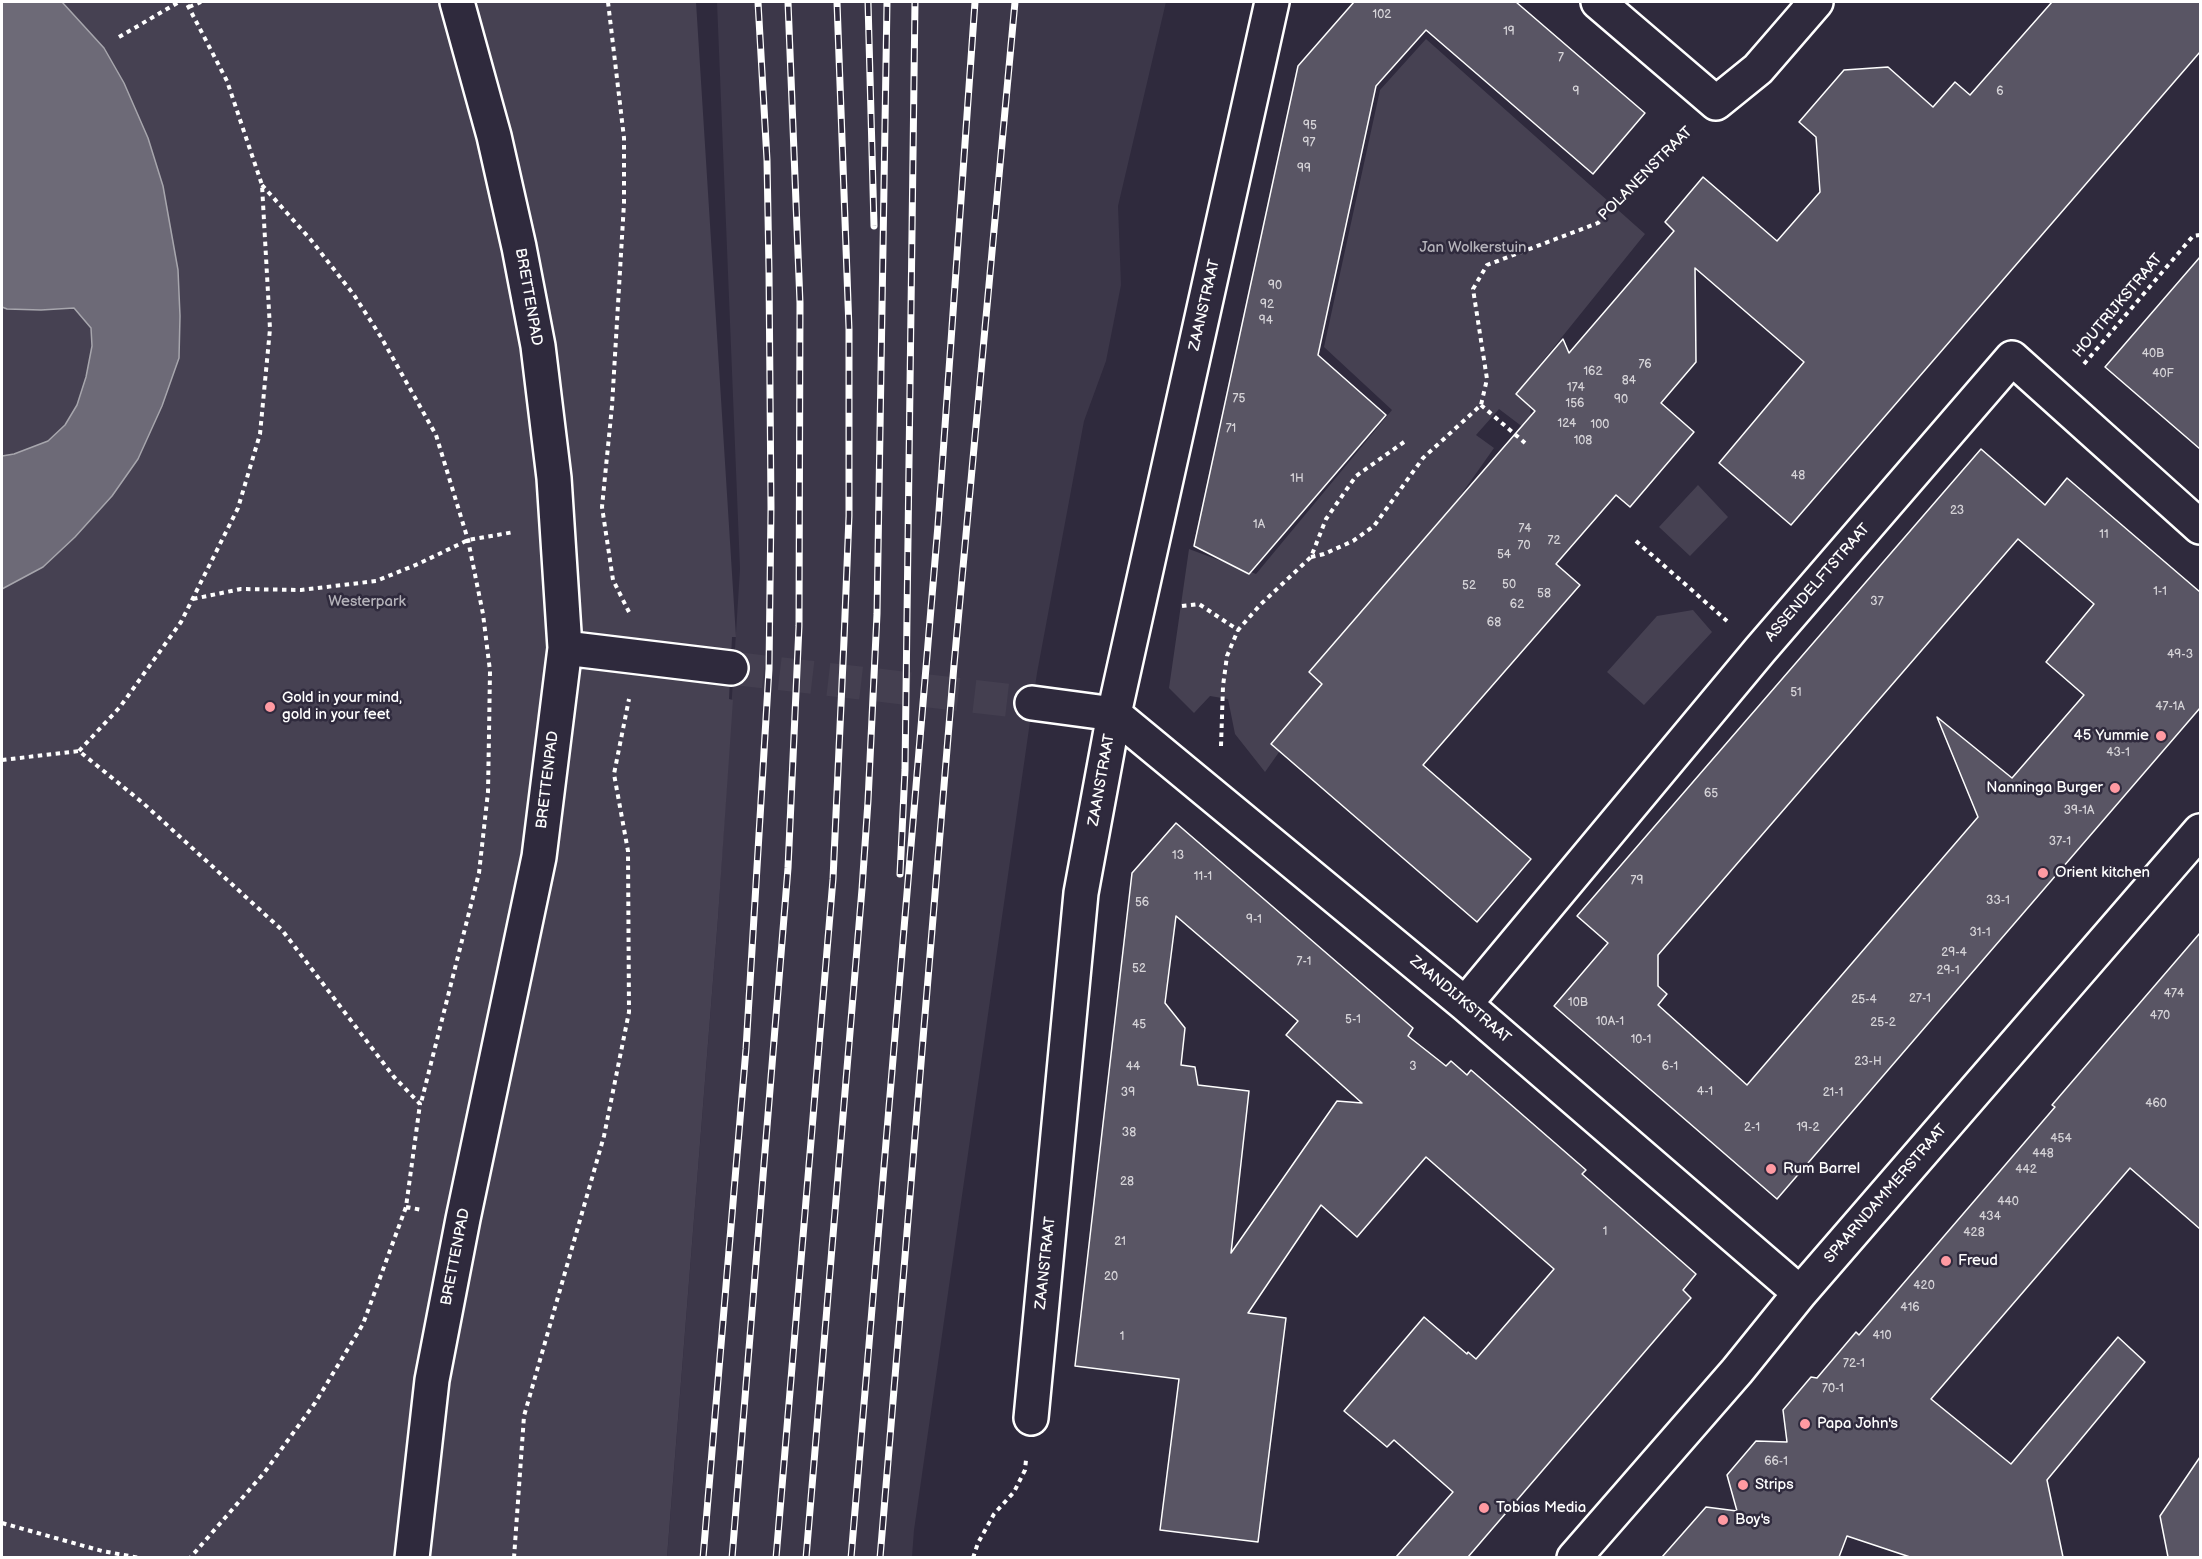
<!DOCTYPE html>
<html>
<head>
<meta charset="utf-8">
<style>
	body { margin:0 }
	#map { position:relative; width:2202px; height:1559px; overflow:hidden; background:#2f2a3d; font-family:"Balsamiq Sans",sans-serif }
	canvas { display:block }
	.frame { position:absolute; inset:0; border:3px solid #fff; pointer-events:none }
</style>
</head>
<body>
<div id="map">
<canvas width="2202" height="1559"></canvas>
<div class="frame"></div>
</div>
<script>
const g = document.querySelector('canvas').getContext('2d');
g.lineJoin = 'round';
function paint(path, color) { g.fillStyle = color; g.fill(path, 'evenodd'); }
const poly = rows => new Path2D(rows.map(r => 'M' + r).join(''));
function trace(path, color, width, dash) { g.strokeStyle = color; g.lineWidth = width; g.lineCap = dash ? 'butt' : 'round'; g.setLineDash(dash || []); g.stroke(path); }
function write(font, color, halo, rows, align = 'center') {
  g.font = font + ' "Balsamiq Sans",sans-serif'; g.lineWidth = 5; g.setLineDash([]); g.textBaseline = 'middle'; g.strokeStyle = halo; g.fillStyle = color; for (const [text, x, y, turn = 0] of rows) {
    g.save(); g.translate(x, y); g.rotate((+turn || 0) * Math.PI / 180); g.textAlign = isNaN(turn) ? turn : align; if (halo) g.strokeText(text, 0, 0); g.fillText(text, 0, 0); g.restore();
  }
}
paint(poly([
	[717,2,1166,2,1118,206,1121,285,1106,361,1084,421,1037,673,914,1530,912,1557,667,1558,718,918,740,569]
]), '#3c3749');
paint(poly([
	[2,2,696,2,736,637,732,637,729,699,733,700,718,918,667,1557,2,1558],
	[1426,39,1645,234,1516,394,1530,407,1532,434,1499,409,1476,435,1494,448,1265,772,1235,734,1228,699,1210,696,1194,713,1169,688,1189,549,1256,574,1392,410,1324,347,1380,90],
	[1698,485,1728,517,1690,556,1659,527],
	[1693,610,1712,632,1644,705,1607,672,1657,616]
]), '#464152');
const water = poly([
	[2,2,62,2,104,48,124,83,148,138,163,186,178,270,180,316,179,358,162,406,138,459,112,496,75,537,43,567,2,589,2,456,14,454,48,441,65,425,77,405,86,377,92,346,91,328,74,308,41,310,7,309,2,307,2,2]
]);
paint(water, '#6d6a77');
trace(water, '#a7a6ad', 1.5);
const building = poly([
	[1354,2,1516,2,1645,113,1593,174,1426,30,1376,86,1318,355,1386,415,1249,574,1194,546,1298,66,1354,2],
	[2052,2,2200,2,2200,52,1791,525,1719,463,1804,362,1695,268,1696,362,1661,403,1694,432,1630,507,1616,495,1556,564,1580,585,1423,765,1531,859,1477,922,1271,744,1322,684,1309,672,1535,411,1516,394,1563,339,1569,353,1674,231,1665,222,1703,177,1777,241,1820,192,1816,137,1799,122,1844,70,1888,67,1933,107,1955,82,1970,95,2052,2],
	[2200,257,2200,449,2105,367,2200,257],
	[1981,449,2045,505,2067,478,2200,592,2200,708,1777,1199,1554,1006,1608,943,1577,916,1981,449],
	[2018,539,2094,604,2046,662,2084,695,2012,778,1937,717,1978,817,1747,1085,1658,1005,1667,994,1658,986,1658,955,2018,539],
	[1176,823,1413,1028,1408,1036,1446,1066,1451,1061,1467,1075,1471,1070,1586,1170,1582,1174,1696,1274,1683,1290,1691,1298,1468,1557,1396,1557,1453,1492,1394,1440,1387,1447,1344,1411,1424,1317,1467,1354,1468,1352,1476,1359,1554,1269,1426,1157,1357,1237,1321,1205,1248,1313,1286,1318,1258,1542,1160,1530,1179,1379,1075,1366,1132,873,1176,823],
	[1176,916,1298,1021,1286,1035,1362,1103,1337,1101,1231,1253,1249,1091,1198,1085,1195,1067,1181,1065,1185,1028,1165,1003,1176,916],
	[2200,933,2200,1229,2130,1168,1931,1399,2011,1464,2118,1337,2145,1362,2047,1480,2063,1557,1910,1557,1847,1536,1839,1557,1662,1557,1706,1507,1737,1511,1727,1475,1756,1441,1787,1442,1783,1410,1811,1377,1817,1378,1856,1332,1859,1335,2055,1107,2052,1105,2200,933],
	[2200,1457,2200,1557,2168,1557,2160,1516,2200,1457]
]);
paint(building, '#595564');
trace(building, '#fff', 1.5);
trace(poly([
	[731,668,1032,703]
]), '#443f50', 33, [33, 16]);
const minor = poly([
	[1598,2,1716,103,1758,69,1816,2],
	[565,648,731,668],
	[1032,703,1114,714],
	[1114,714,1465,1004,1800,1293],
	[1465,1004,1760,650,2012,358,2200,527],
	[1031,1418,1081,893,1114,714,1272,2],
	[412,1558,432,1380,463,1219,539,857,565,648,554,478,538,346,519,247,494,136,457,2],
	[1574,1558,1737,1371,1800,1293,2200,831]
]);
trace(minor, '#fff', 38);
trace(poly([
	[608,2,624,138,624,203,612,406,602,507,613,580,629,612],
	[189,7,201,2],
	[119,37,179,2],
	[262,185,311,240,354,295,381,337,436,435,468,540,483,614,490,671,489,734,488,792,479,873,421,1103],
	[2084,364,2193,236,2200,235],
	[1481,405,1525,443],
	[1636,541,1727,621],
	[1311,557,1324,554,1353,541,1374,526,1423,458,1481,405,1487,379,1473,289,1487,265,1598,223,1686,133],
	[193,599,241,589,301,590,376,581,418,564,468,540,514,532],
	[1182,606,1199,604,1238,630,1261,604,1311,557,1326,519,1356,476,1404,442],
	[1221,746,1223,686,1227,656,1238,630],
	[79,751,120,707,181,622,238,508,260,434,270,329,262,185,227,81,186,2],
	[2,760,79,751,143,803,282,930,394,1077,420,1104,406,1207,363,1324,315,1403,264,1473,190,1558],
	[406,1207,422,1210],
	[2,1523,102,1551,140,1558],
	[514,1558,524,1416,604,1136,629,1012,628,851,614,774,629,699],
	[973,1558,978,1543,994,1514,1014,1492,1025,1470,1026,1460]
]), '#fff', 4, [4.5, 4.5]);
trace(minor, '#2f2a3d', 33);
const rail = poly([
	[868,2,874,226],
	[900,874,905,770,915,2],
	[703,1558,746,1049,769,669,771,508,769,271,767,160,758,2],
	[732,1558,788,868,799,626,800,303,788,2],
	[776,1558,833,879,844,640,849,516,849,329,837,2],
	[806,1558,862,889,868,801,877,614,887,2],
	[851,1558,938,525,975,2],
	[880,1558,954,665,1015,2]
]);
trace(rail, '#fff', 7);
trace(rail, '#2f2a3d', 4.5, [14]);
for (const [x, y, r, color] of [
	[270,707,6,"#ff9aa2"],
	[2161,736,6,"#ff9aa2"],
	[2115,788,6,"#ff9aa2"],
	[2043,873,6,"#ff9aa2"],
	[1771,1169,6,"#ff9aa2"],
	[1946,1261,6,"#ff9aa2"],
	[1805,1424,6,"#ff9aa2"],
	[1743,1485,6,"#ff9aa2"],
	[1484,1508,6,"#ff9aa2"],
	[1723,1520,6,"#ff9aa2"]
]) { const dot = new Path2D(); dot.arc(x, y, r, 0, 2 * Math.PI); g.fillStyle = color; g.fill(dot); trace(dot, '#2f2a3d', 2); }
write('12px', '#d6d4d8', null, [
	["102",1382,15],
	["19",1509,32],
	["7",1561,58],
	["9",1576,92],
	["6",2000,92],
	["95",1310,126],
	["97",1309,143],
	["99",1304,169],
	["90",1275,286],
	["92",1267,305],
	["94",1266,321],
	["40B",2153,354],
	["76",1645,365],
	["162",1593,372],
	["40F",2163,374],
	["84",1629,381],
	["174",1576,388],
	["75",1239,399],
	["90",1621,400],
	["156",1575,404],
	["124",1567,424],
	["100",1600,425],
	["71",1231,429],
	["108",1583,441],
	["48",1798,476],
	["1H",1297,479],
	["23",1957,511],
	["1A",1259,525],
	["74",1525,529],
	["11",2104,535],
	["72",1554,541],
	["70",1524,546],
	["54",1504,555],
	["50",1509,585],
	["52",1469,586],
	["1-1",2160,592],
	["58",1544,594],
	["37",1877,602],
	["62",1517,605],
	["68",1494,623],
	["49-3",2180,655],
	["51",1796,693],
	["47-1A",2170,707],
	["43-1",2118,753],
	["65",1711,794],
	["39-1A",2079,811],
	["37-1",2060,842],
	["13",1178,856],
	["11-1",1203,877],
	["79",1637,881],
	["33-1",1998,901],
	["56",1142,903],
	["9-1",1254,920],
	["31-1",1980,933],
	["29-4",1954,953],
	["7-1",1304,962],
	["52",1139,969],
	["29-1",1948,971],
	["474",2174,994],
	["27-1",1920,999],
	["25-4",1864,1000],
	["10B",1578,1003],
	["470",2160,1016],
	["5-1",1353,1020],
	["10A-1",1610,1022],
	["25-2",1883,1023],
	["45",1139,1025],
	["10-1",1641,1040],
	["23-H",1868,1062],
	["44",1133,1067],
	["3",1413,1067],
	["6-1",1670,1067],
	["4-1",1705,1092],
	["39",1128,1093],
	["21-1",1833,1093],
	["460",2156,1104],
	["2-1",1752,1128],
	["19-2",1808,1128],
	["38",1129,1133],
	["454",2061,1139],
	["448",2043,1154],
	["442",2026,1170],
	["28",1127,1182],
	["440",2008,1202],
	["434",1990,1217],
	["1",1605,1232],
	["428",1974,1233],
	["21",1120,1242],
	["20",1111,1277],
	["420",1924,1286],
	["416",1910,1308],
	["410",1882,1336],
	["1",1122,1337],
	["72-1",1854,1364],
	["70-1",1833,1389],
	["66-1",1776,1462]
]);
write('15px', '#fff', '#2f2a3d', [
	["POLANENSTRAAT",1646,174,-45],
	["BRETTENPAD",528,297,80],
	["ZAANSTRAAT",1205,305,-77],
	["HOUTRIJKSTRAAT",2118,306,-50],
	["ASSENDELFTSTRAAT",1818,583,-49],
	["BRETTENPAD",548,780,-83],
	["ZAANSTRAAT",1102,780,-80],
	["ZAANDIJKSTRAAT",1460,1000,40],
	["SPAARNDAMMERSTRAAT",1886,1194,-49],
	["BRETTENPAD",456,1257,-79],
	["ZAANSTRAAT",1046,1263,-84]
]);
write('15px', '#b5b3ba', '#2f2a3d', [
	["Jan Wolkerstuin",1473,248],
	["Westerpark",367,602]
]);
write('15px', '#fff', '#2f2a3d', [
	["Gold in your mind,",282,698],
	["gold in your feet",282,715],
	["45 Yummie",2149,736,"right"],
	["Nanninga Burger",2103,788,"right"],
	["Orient kitchen",2055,873],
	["Rum Barrel",1783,1169],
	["Freud",1958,1261],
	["Papa John's",1817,1424],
	["Strips",1755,1485],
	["Tobias Media",1496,1508],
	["Boy's",1735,1520]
], 'left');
</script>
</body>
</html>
